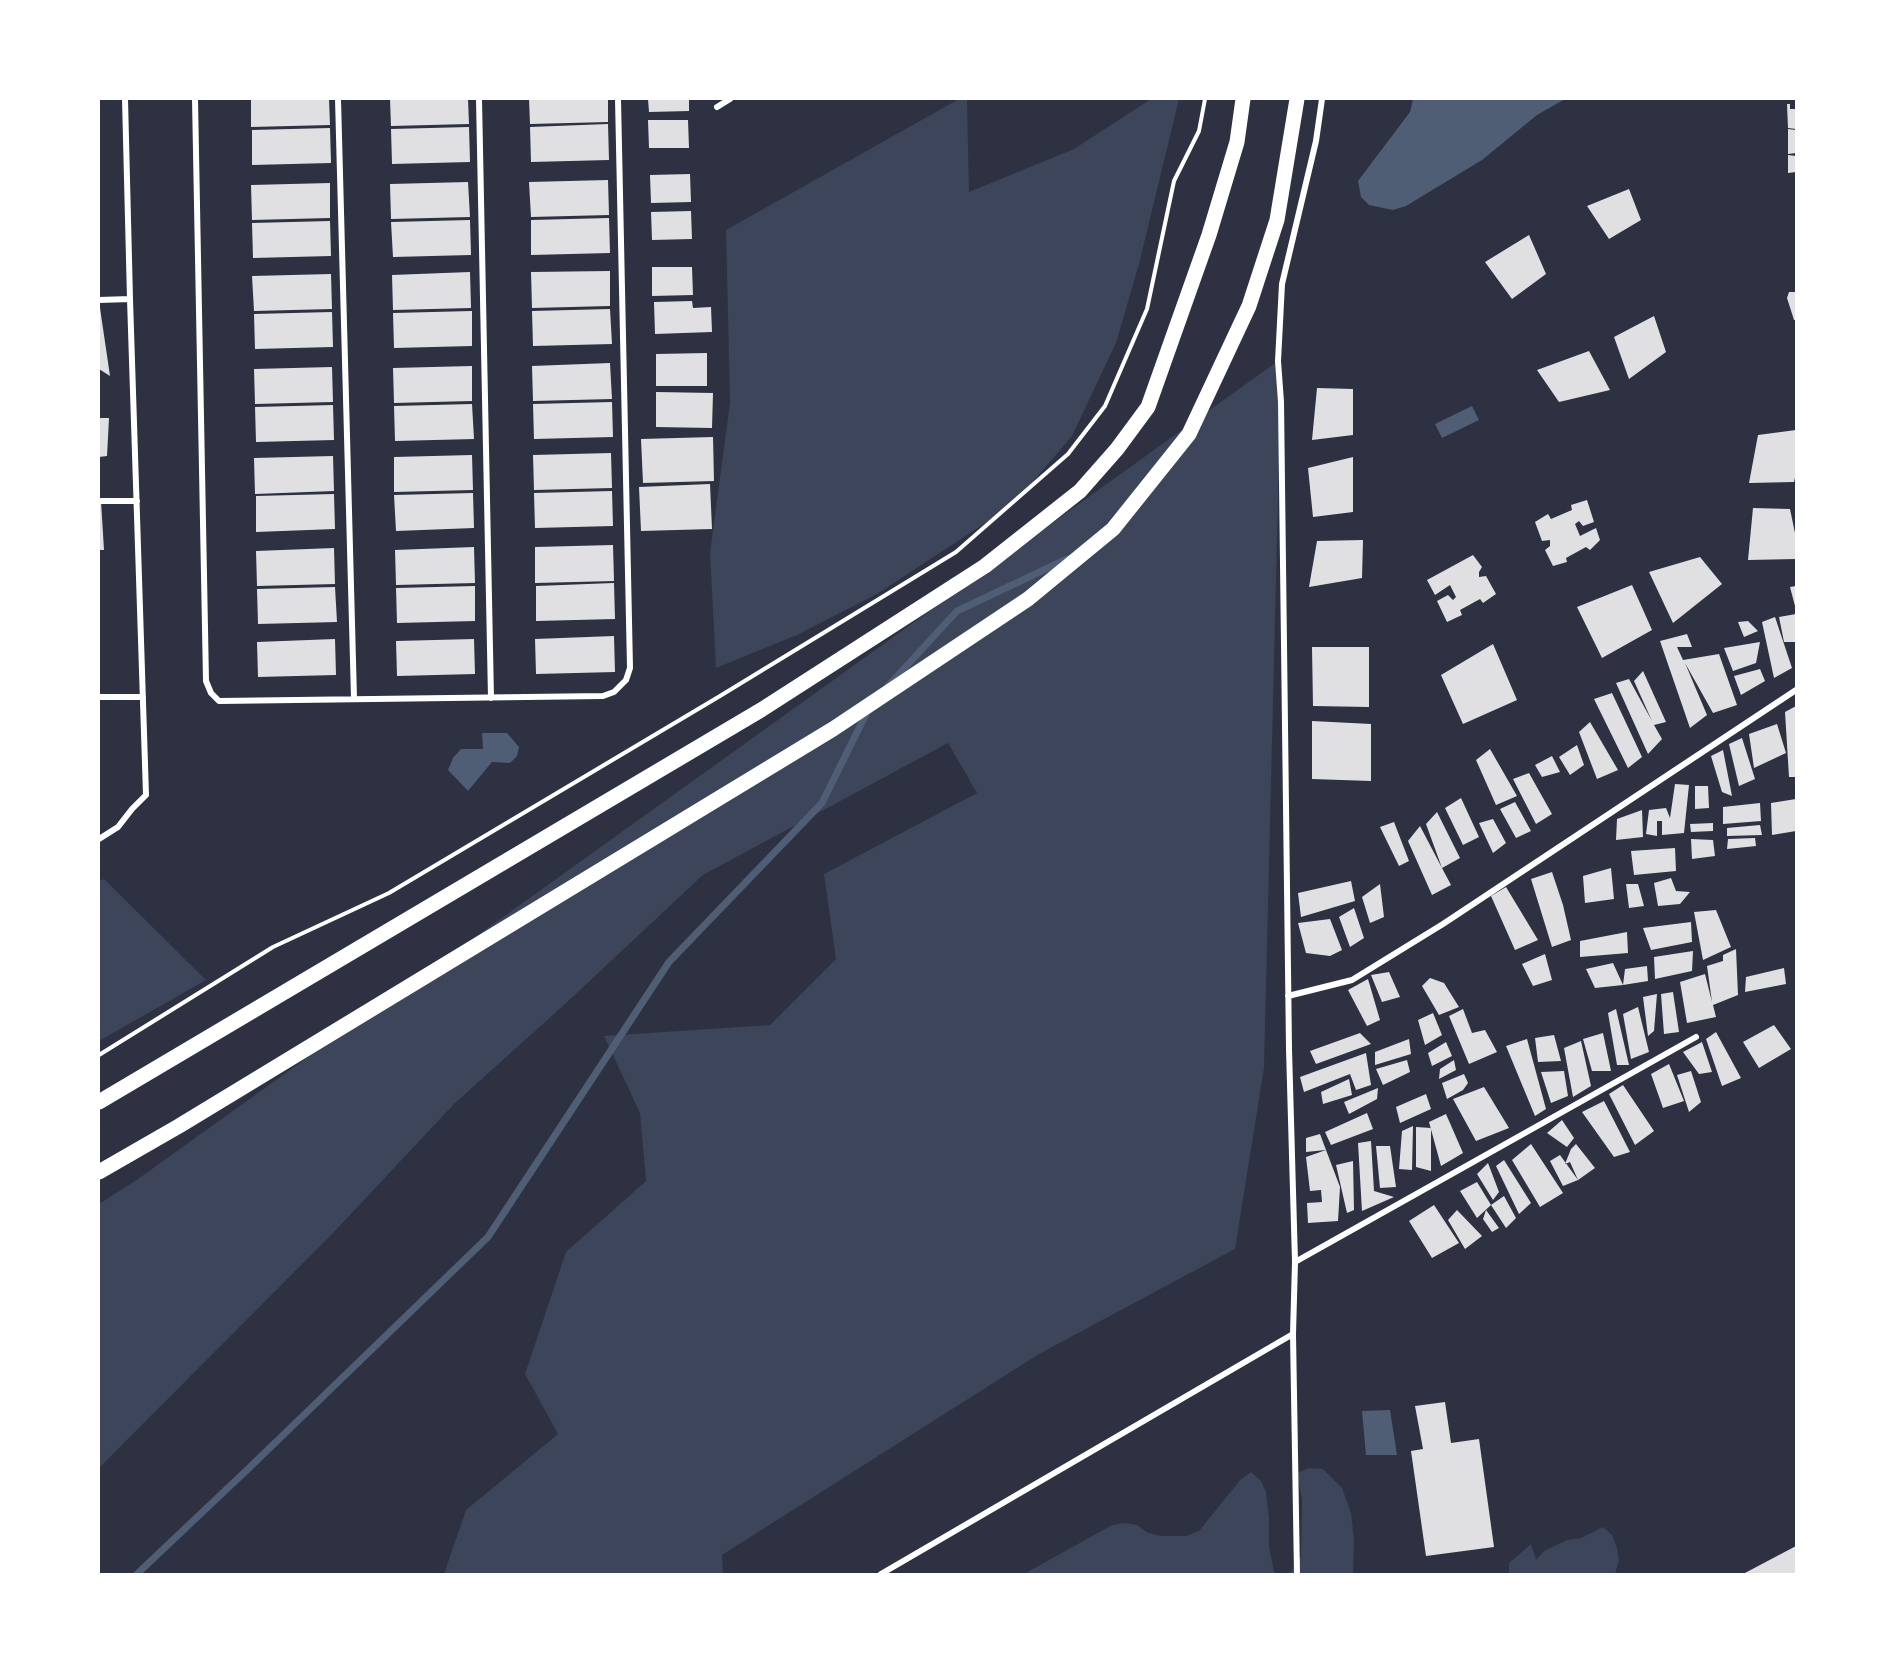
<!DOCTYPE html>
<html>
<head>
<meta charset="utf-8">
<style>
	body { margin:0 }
	#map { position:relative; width:1895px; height:1673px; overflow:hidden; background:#2d3142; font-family:"Roboto Condensed",sans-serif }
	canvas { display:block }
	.frame { position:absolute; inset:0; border:100px solid #fff; pointer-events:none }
</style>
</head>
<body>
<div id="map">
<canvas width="1895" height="1673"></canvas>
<div class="frame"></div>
</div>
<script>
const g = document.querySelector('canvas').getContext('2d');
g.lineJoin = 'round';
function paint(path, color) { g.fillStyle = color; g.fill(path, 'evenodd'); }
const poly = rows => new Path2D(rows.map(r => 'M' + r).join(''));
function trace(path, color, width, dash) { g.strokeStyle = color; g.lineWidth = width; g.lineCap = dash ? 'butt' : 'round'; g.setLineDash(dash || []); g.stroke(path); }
paint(poly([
	[959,99,967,99,969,192,1074,149,1151,99,1179,99,1139,264,1116,343,1072,436,1013,505,877,594,797,635,716,668,710,553,730,403,726,230],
	[1278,361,1281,376,1264,1068,1235,1249,1039,1354,722,1555,723,1574,444,1574,466,1510,558,1434,525,1374,566,1252,646,1181,640,1113,604,1036,770,1025,836,959,824,874,977,793,948,743,703,875,565,1004,454,1104,335,1231,99,1468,99,1204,138,1179],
	[104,879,206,980,99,1041,99,881],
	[1309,1468,1323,1469,1342,1488,1351,1513,1354,1540,1353,1574,1288,1574,1294,1568,1301,1556,1302,1500,1297,1473],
	[1251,1472,1261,1481,1266,1492,1269,1519,1269,1546,1274,1572,1278,1574,1024,1574,1112,1525,1125,1523,1137,1525,1148,1533,1161,1536,1186,1536,1199,1531,1241,1479],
	[1603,1527,1612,1535,1617,1548,1619,1560,1615,1574,1509,1574,1509,1563,1531,1544,1536,1560,1544,1551,1567,1540,1581,1538]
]), '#3c4559');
paint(poly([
	[1413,99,1565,99,1537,115,1482,160,1406,206,1393,210,1369,205,1361,197,1358,181,1410,112],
	[1472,406,1479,420,1442,438,1435,424],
	[482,733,507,733,519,747,517,756,510,763,492,762,468,791,448,770,453,758,461,749,483,749],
	[1390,1410,1397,1455,1366,1455,1362,1411]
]), '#4f5d75');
trace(poly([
	[888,686,957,611,1067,559],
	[137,1574,249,1468,488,1237,669,962,822,803,868,710]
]), '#4f5d75', 7);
paint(poly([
	[251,99,329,99,330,125,251,127],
	[390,99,468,99,469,124,391,126],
	[529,99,608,99,608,122,530,124],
	[648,99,689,99,689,111,649,112],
	[1787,104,1790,104,1790,109,1796,109,1796,129,1788,128],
	[648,120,688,120,689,148,649,148],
	[608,124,609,160,531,162,530,127],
	[469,127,470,162,392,164,391,129],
	[330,128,331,163,252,165,252,130],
	[1788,129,1796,130,1796,153,1788,154],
	[1788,155,1796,156,1796,172,1788,173],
	[690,174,691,202,651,203,650,175],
	[608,180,609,215,531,217,529,182],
	[468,182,470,217,391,219,390,184],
	[330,183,330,218,252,220,251,185],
	[1629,189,1641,220,1609,239,1587,206],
	[691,211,692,239,652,240,651,212],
	[609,218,610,253,531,255,531,220],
	[470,220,471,255,393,257,391,222],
	[330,221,331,256,253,258,252,223],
	[1529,235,1546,274,1512,299,1485,262],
	[652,267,692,267,693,295,652,296],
	[610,271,610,306,532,308,531,272],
	[470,272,471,308,393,310,392,275],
	[331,274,332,309,254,311,252,276],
	[1789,292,1796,292,1796,320,1794,320,1787,298],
	[692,301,693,308,711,307,712,332,655,334,654,302],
	[99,308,100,308,110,376,99,369],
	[610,309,612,344,533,346,532,311],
	[472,311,472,346,394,348,393,313],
	[332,312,333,347,255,349,254,314],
	[1654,316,1666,352,1629,379,1614,337],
	[1589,351,1610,390,1559,402,1537,370],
	[707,353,707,386,656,386,656,354],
	[610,363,612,399,533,401,532,366],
	[472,366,472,401,394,403,393,368],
	[332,367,333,402,255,404,254,369],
	[1317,388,1353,389,1353,435,1312,440],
	[656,392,713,393,712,428,656,427],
	[612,402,613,437,534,439,533,404],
	[472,404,474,439,395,441,394,406],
	[333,405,334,440,256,442,255,407],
	[99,418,109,418,107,456,99,457],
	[1796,430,1796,473,1794,482,1749,483,1758,435],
	[713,437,714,481,643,483,641,439],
	[611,453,612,488,534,490,533,455],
	[472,455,473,490,394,492,394,457],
	[333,456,334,491,255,494,254,458],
	[1353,457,1353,512,1313,517,1308,468],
	[710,484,712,529,641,531,639,487],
	[612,491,613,526,535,528,534,493],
	[473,493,474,528,396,531,394,495],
	[334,494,335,529,256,532,256,496],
	[1587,500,1594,522,1583,526,1579,521,1575,524,1580,536,1596,528,1600,540,1590,550,1586,547,1566,558,1567,562,1553,566,1545,550,1550,546,1550,540,1542,541,1535,522,1548,514,1551,519,1572,510,1571,505],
	[101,501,104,550,99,550,99,502],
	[1753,508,1790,509,1796,538,1796,559,1748,560],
	[1363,540,1362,578,1309,587,1317,541],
	[613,545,614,581,535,583,535,547],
	[474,547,475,583,396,585,395,550],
	[334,548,335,584,257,586,256,551],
	[1473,555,1482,567,1479,572,1479,577,1486,576,1496,594,1483,603,1480,599,1460,610,1462,615,1447,622,1437,601,1448,595,1453,600,1456,597,1450,585,1435,595,1427,580],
	[1700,557,1722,584,1673,623,1649,572],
	[614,583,615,619,536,621,536,586],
	[1632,585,1652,630,1602,658,1577,607],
	[475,586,475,621,397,623,396,588],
	[1796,586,1796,606,1795,606,1790,587],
	[335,587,337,622,258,624,257,589],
	[1796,614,1795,642,1784,642,1779,617],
	[1775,617,1792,668,1774,678,1762,622],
	[1748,621,1758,631,1744,637,1738,622],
	[1687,634,1692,647,1677,647,1683,660,1719,654,1737,705,1713,713,1685,663,1707,715,1690,728,1660,641],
	[614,636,615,672,536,674,535,639],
	[335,639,336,675,258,677,257,642],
	[474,639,475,674,397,676,396,641],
	[1760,642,1756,663,1733,671,1724,648],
	[1493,644,1517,700,1463,724,1441,675],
	[1312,647,1369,647,1369,707,1313,706],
	[1760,669,1765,681,1741,695,1734,676],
	[1643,671,1666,722,1654,725,1662,739,1648,754,1616,683,1629,679,1652,721,1634,681],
	[1612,693,1642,757,1628,768,1594,699],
	[1796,706,1796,777,1789,777,1785,712],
	[1312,721,1371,724,1371,781,1312,779],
	[1590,722,1618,770,1597,779,1579,732],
	[1777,724,1786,753,1754,768,1749,734],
	[1742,738,1755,779,1739,786,1729,744],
	[1577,745,1584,765,1570,775,1559,757],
	[1490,749,1517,796,1496,805,1476,760],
	[1723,750,1732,796,1722,792,1711,756],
	[1552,756,1560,772,1542,777,1535,765],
	[1529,773,1552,814,1536,824,1513,779],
	[1675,784,1689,785,1684,833,1662,835,1662,821,1657,821,1657,836,1646,834,1649,810,1666,808,1670,818],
	[1695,786,1708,786,1709,808,1695,809],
	[1461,798,1479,837,1463,845,1445,808],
	[1796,799,1796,831,1772,835,1771,803],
	[1515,802,1531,831,1516,838,1500,809],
	[1760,803,1761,821,1723,824,1723,807],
	[1642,810,1643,837,1616,840,1617,819],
	[1437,812,1460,858,1442,868,1451,885,1432,895,1408,841,1420,826,1442,868,1426,824],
	[1493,819,1506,843,1493,853,1479,823],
	[1394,822,1409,861,1399,866,1380,827],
	[1713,823,1713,831,1691,832,1690,824],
	[1760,825,1762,835,1727,836,1727,828],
	[1755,838,1756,846,1727,849,1728,839],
	[1691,839,1713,840,1715,856,1692,859],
	[1675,848,1676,871,1634,875,1631,851],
	[1611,868,1614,899,1585,903,1583,876],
	[1552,872,1563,905,1571,940,1552,947,1531,879],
	[1671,878,1676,891,1690,892,1680,904,1658,906,1654,883],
	[1351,881,1355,901,1301,917,1298,893],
	[1380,884,1384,917,1370,923,1362,897],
	[1626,884,1638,884,1644,906,1629,908],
	[1506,887,1538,940,1515,950,1491,896],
	[1354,908,1364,938,1350,947,1339,917],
	[1716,910,1731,947,1703,960,1694,912],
	[1330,919,1342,950,1330,956,1306,953,1298,923],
	[1691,922,1692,942,1651,950,1643,928],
	[1627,932,1628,953,1580,957,1580,941],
	[1736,949,1738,995,1713,1005,1716,1017,1687,1023,1680,982,1705,974,1712,1002,1707,966,1723,961,1723,955],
	[1693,951,1692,971,1655,979,1654,957],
	[1545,954,1552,980,1533,986,1522,964],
	[1613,963,1623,985,1595,988,1586,969],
	[1647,966,1648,981,1623,985,1625,969],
	[1784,968,1786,984,1745,992,1746,977],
	[1389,972,1400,997,1382,1002,1371,975],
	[1430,978,1444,983,1459,1007,1439,1015,1422,986],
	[1368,979,1380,1020,1367,1026,1348,990],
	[1673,992,1679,1032,1664,1034,1661,994],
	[1657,994,1654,1031,1648,1036,1643,997],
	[1638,1007,1649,1052,1631,1059,1623,1014],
	[1463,1009,1472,1033,1485,1030,1497,1052,1469,1064,1449,1016],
	[1616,1009,1629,1065,1617,1065,1608,1013],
	[1433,1013,1442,1035,1425,1045,1418,1020],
	[1774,1025,1791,1049,1759,1068,1743,1042],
	[1716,1032,1741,1078,1722,1086,1706,1039],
	[1360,1033,1371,1044,1316,1064,1310,1051],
	[1603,1033,1611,1071,1592,1071,1583,1039],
	[1554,1035,1561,1061,1538,1062,1535,1038],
	[1409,1039,1411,1054,1375,1065,1375,1052],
	[1527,1039,1546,1109,1535,1116,1506,1046],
	[1581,1041,1591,1086,1573,1097,1564,1048],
	[1446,1042,1452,1056,1432,1066,1428,1053],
	[1702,1042,1712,1072,1699,1074,1683,1052],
	[1366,1053,1371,1085,1356,1090,1350,1074,1304,1092,1300,1077],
	[1407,1060,1410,1072,1383,1085,1376,1069],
	[1454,1060,1456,1070,1439,1079,1440,1069],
	[1669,1064,1684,1101,1663,1108,1651,1074],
	[1564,1071,1568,1096,1551,1103,1541,1072],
	[1691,1071,1701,1102,1689,1112,1677,1075],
	[1464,1074,1468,1083,1463,1090,1447,1099,1442,1083],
	[1349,1079,1352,1095,1323,1104,1321,1092],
	[1623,1085,1654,1131,1635,1145,1609,1094],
	[1484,1087,1509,1128,1476,1141,1453,1099],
	[1378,1088,1377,1099,1349,1114,1344,1102],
	[1426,1094,1431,1109,1400,1123,1396,1107],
	[1604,1101,1630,1152,1614,1157,1582,1112],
	[1367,1113,1373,1129,1331,1145,1325,1132],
	[1446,1114,1463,1153,1441,1166,1429,1122],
	[1562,1120,1574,1138,1567,1147,1547,1133],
	[1413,1126,1412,1170,1399,1169,1402,1131],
	[1416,1127,1431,1128,1431,1171,1416,1167],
	[1320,1134,1326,1150,1306,1152,1306,1138],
	[1371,1141,1374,1191,1394,1197,1362,1211,1358,1143],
	[1531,1144,1563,1193,1540,1207,1512,1160],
	[1576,1144,1595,1168,1578,1180,1570,1162,1565,1164,1571,1149],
	[1376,1146,1390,1146,1396,1187,1380,1188],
	[1326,1150,1340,1187,1338,1221,1308,1223,1307,1203,1322,1202,1321,1190,1310,1191,1306,1157],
	[1560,1155,1578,1180,1563,1186,1550,1161],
	[1504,1160,1531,1203,1519,1214,1496,1166],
	[1353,1161,1354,1210,1347,1213,1336,1165],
	[1488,1163,1499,1192,1493,1200,1477,1174],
	[1477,1182,1491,1205,1477,1218,1460,1191],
	[1504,1196,1516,1218,1506,1228,1491,1205],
	[1434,1205,1459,1243,1432,1258,1409,1221],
	[1457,1210,1482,1236,1465,1249,1448,1220],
	[1486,1210,1499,1228,1492,1232,1483,1219],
	[1445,1402,1451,1443,1479,1439,1494,1547,1426,1556,1411,1451,1423,1449,1415,1406],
	[1796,1546,1796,1572,1794,1574,1743,1574]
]), '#e0e0e3');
trace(poly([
	[99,1055,273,947,389,893,720,696,956,552,1068,454,1105,406,1147,309,1174,181,1199,131,1205,99]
]), '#fff', 4);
trace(poly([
	[195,99,206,681,211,693,219,701,603,696,614,692,626,680,630,668,618,99],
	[338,99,354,698],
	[479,99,491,698],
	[717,107,730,99],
	[99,300,130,299],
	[99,501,137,501],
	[99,697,143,697],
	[99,839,118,827,132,809,146,795,130,299,125,99],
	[1288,996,1352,980,1443,924,1796,690],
	[1295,1262,1696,1037],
	[881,1574,1293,1334],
	[1297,1574,1293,1334,1295,1262,1289,1049,1281,402,1278,361,1282,284,1316,141,1322,99]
]), '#fff', 6);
trace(poly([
	[99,1102,761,710,985,566,1080,491,1117,449,1148,407,1209,235,1237,142,1243,99],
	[99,1172,179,1126,833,729,1028,599,1113,529,1189,434,1249,306,1277,220,1297,99]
]), '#fff', 15);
</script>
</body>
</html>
